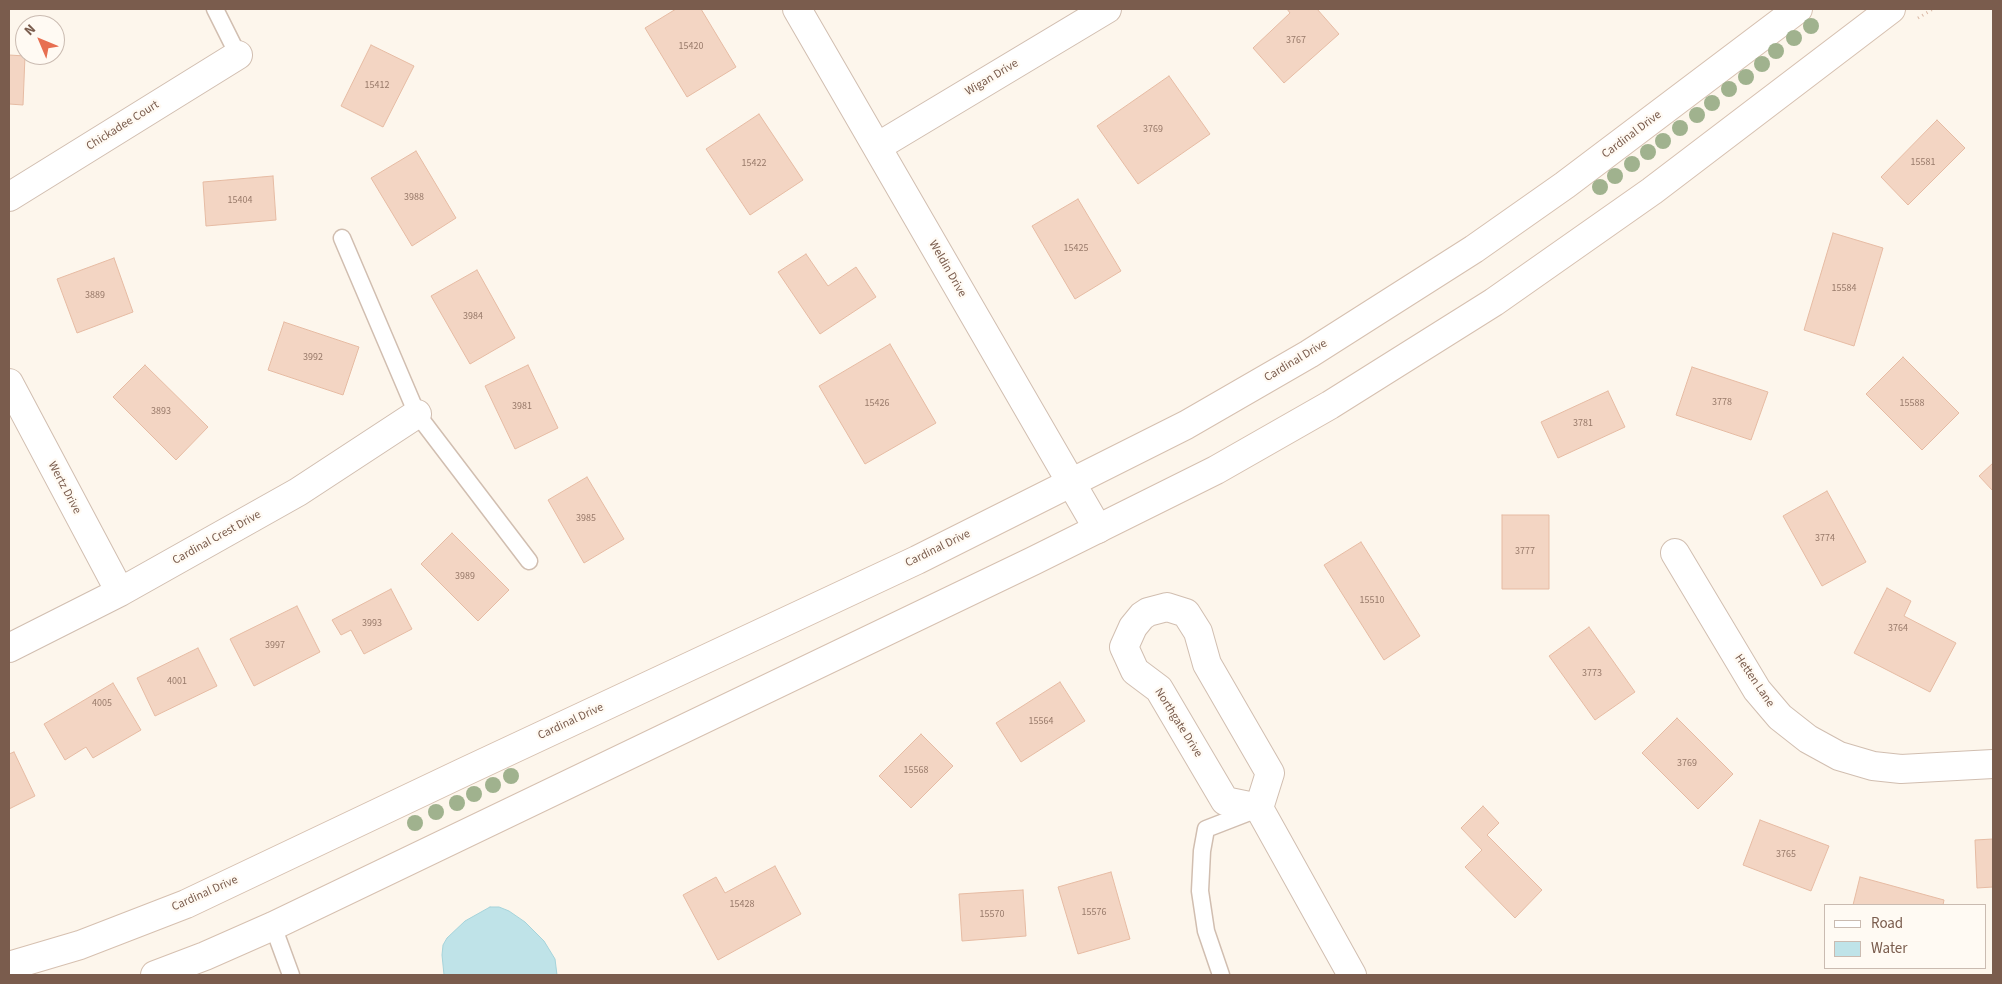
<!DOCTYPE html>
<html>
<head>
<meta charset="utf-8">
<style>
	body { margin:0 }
	#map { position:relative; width:2002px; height:984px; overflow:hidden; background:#fdf6ec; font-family:"Source Sans 3",sans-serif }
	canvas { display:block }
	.frame { position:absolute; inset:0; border:10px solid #7a5c4d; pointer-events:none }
	.legend { position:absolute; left:1824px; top:904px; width:162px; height:65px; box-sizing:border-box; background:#fffaf3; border:1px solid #cabbb1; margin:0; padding:6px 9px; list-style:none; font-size:15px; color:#7a5c4d }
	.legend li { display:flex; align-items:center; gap:10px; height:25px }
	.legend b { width:25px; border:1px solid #cabbb1 }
	.north { position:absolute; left:15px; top:15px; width:50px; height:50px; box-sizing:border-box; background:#fffaf3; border:1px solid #cabbb1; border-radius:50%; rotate:315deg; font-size:14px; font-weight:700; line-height:20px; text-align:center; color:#7a5c4d }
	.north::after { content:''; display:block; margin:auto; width:18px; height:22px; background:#e76f51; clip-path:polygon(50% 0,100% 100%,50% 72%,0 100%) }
</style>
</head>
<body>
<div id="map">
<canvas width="2002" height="984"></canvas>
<div class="frame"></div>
<ul class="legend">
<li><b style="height:6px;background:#fff"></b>Road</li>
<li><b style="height:14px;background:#bfe3e8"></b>Water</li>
</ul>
<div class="north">N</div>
</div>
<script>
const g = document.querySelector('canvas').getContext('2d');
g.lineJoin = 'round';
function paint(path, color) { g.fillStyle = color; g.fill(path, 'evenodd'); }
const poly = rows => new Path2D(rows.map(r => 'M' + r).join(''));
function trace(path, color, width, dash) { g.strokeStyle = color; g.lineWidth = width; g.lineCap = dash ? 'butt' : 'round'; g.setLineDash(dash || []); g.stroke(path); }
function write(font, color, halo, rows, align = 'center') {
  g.font = font + ' "Source Sans 3",sans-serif'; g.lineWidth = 4.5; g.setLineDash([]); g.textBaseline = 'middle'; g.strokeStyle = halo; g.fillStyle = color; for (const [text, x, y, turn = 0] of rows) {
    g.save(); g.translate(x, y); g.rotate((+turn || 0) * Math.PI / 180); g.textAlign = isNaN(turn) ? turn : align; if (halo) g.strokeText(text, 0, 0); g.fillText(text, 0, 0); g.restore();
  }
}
const water = poly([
	[490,907,499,907,509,911,525,922,544,941,555,959,557,975,444,975,442,955,443,945,447,938,465,921,490,907]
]);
paint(water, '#bfe3e8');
trace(water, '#a5d3da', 1);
const building = poly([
	[676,9,701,9,736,67,687,97,645,28,676,9],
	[1287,9,1317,9,1339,34,1284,83,1253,48,1290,13,1287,9],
	[371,45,414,66,383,127,341,106,371,45],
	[9,55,25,56,23,105,9,104,9,55],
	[1169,76,1210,134,1138,184,1097,126,1169,76],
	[759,114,803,180,750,215,706,149,759,114],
	[1937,120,1965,148,1908,205,1881,177,1937,120],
	[416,151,456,218,412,246,371,178,416,151],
	[273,176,276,220,206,226,203,182,273,176],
	[1078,199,1121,271,1075,299,1032,226,1078,199],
	[1833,233,1883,248,1854,346,1804,330,1833,233],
	[806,254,828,286,856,267,876,297,820,334,778,272,806,254],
	[114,258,133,312,77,333,57,279,114,258],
	[477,270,515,338,470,364,431,296,477,270],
	[284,322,359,347,343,395,268,370,284,322],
	[890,344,936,423,865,464,819,386,890,344],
	[1903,357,1959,413,1922,450,1866,394,1903,357],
	[145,365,208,427,176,460,113,397,145,365],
	[528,365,558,428,515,449,485,386,528,365],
	[1692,367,1768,392,1751,440,1676,415,1692,367],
	[1608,391,1625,427,1558,458,1541,422,1608,391],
	[1993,463,1993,491,1979,476,1993,463],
	[587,477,624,539,584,563,548,500,587,477],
	[1827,491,1866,562,1822,586,1783,516,1827,491],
	[1502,515,1549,515,1549,589,1502,589,1502,515],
	[452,533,509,590,478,621,421,564,452,533],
	[1361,542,1420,636,1384,660,1324,565,1361,542],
	[1887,588,1911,601,1904,616,1956,643,1930,692,1854,653,1887,588],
	[391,589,412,629,364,654,351,630,341,635,332,620,391,589],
	[297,606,320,652,254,686,230,639,297,606],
	[1589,627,1635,692,1595,720,1549,656,1589,627],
	[198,648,217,686,155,716,137,678,198,648],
	[1060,682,1085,721,1021,762,996,723,1060,682],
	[113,683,141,730,93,758,86,747,65,760,44,724,113,683],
	[1677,718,1733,774,1698,809,1642,753,1677,718],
	[921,734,953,766,911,808,879,776,921,734],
	[14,752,35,796,9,809,9,754,14,752],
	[1483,806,1499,823,1487,835,1542,890,1515,918,1465,867,1482,850,1461,828,1483,806],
	[1760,820,1829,846,1811,891,1743,865,1760,820],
	[1993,839,1993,887,1977,888,1975,840,1993,839],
	[775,866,801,914,718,960,683,895,716,877,725,893,775,866],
	[1111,872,1130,939,1078,954,1058,887,1111,872],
	[1860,877,1944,900,1943,905,1853,905,1860,877],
	[1023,890,1026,936,962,941,959,894,1023,890]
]);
paint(building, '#f3d5c3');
trace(building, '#e6bba3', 1);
const service = poly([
	[215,9,238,55],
	[342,238,417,414,529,561],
	[273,926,291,975],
	[1221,975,1206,931,1200,891,1202,851,1206,829,1255,810]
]);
const minor = poly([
	[797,9,1098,529],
	[877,147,1107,9],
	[9,197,238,55],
	[9,383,120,592],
	[1675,553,1757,690,1780,717,1808,739,1839,756,1873,766,1901,769,1993,764],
	[9,648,120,592,298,492,417,414],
	[1259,808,1225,801,1159,689,1135,671,1124,647,1133,627,1142,616,1148,612,1167,607,1186,613,1198,632,1207,664,1270,773,1259,808,1352,975]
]);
const secondary = poly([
	[9,966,80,945,186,904,464,772,917,560,1186,425,1309,354,1474,249,1565,185,1798,9],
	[155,975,205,956,273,926,1033,561,1216,470,1330,405,1494,302,1652,191,1891,9]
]);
trace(service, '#d1beb0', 19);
trace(minor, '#d1beb0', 30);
trace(secondary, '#d6c0b0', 30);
trace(poly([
	[1918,18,1933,9]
]), '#d9b8a5', 3, [1, 4]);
trace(service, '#fff', 16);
trace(minor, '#fff', 28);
trace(secondary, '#fff', 28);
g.fillStyle = '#a0b28e';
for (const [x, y] of [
	[1811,26],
	[1794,38],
	[1776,51],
	[1762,64],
	[1746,77],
	[1729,89],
	[1712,103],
	[1697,115],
	[1680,128],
	[1663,141],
	[1648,152],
	[1632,164],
	[1615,176],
	[1600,187],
	[511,776],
	[493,785],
	[474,794],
	[457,803],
	[436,812],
	[415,823]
]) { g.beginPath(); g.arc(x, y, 8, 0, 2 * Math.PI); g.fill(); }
write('10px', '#987a6a', null, [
	["3767",1296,41],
	["15420",691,47],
	["15412",377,86],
	["3769",1153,130],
	["15581",1923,163],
	["15422",754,164],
	["3988",414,198],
	["15404",240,201],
	["15425",1076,249],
	["15584",1844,289],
	["3889",95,296],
	["3984",473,317],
	["3992",313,358],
	["3778",1722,403],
	["15426",877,404],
	["15588",1912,404],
	["3981",522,407],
	["3893",161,412],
	["3781",1583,424],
	["3985",586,519],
	["3774",1825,539],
	["3777",1525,552],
	["3989",465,577],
	["15510",1372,601],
	["3993",372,624],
	["3764",1898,629],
	["3997",275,646],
	["3773",1592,674],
	["4001",177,682],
	["4005",102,704],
	["15564",1041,722],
	["3769",1687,764],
	["15568",916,771],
	["3765",1786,855],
	["15428",742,905],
	["15576",1094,913],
	["15570",992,915]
]);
write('12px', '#7a5c4d', '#fffaf3', [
	["Wigan Drive",992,78,-31],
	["Chickadee Court",123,126,-32],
	["Cardinal Drive",1632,135,-37],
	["Weldin Drive",947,269,60],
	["Cardinal Drive",1296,361,-31],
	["Wertz Drive",64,488,62],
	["Cardinal Crest Drive",217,538,-29],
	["Cardinal Drive",938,549,-26],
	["Hetten Lane",1754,681,56],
	["Cardinal Drive",571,722,-25],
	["Northgate Drive",1178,723,58],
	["Cardinal Drive",205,894,-24]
]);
</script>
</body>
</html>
